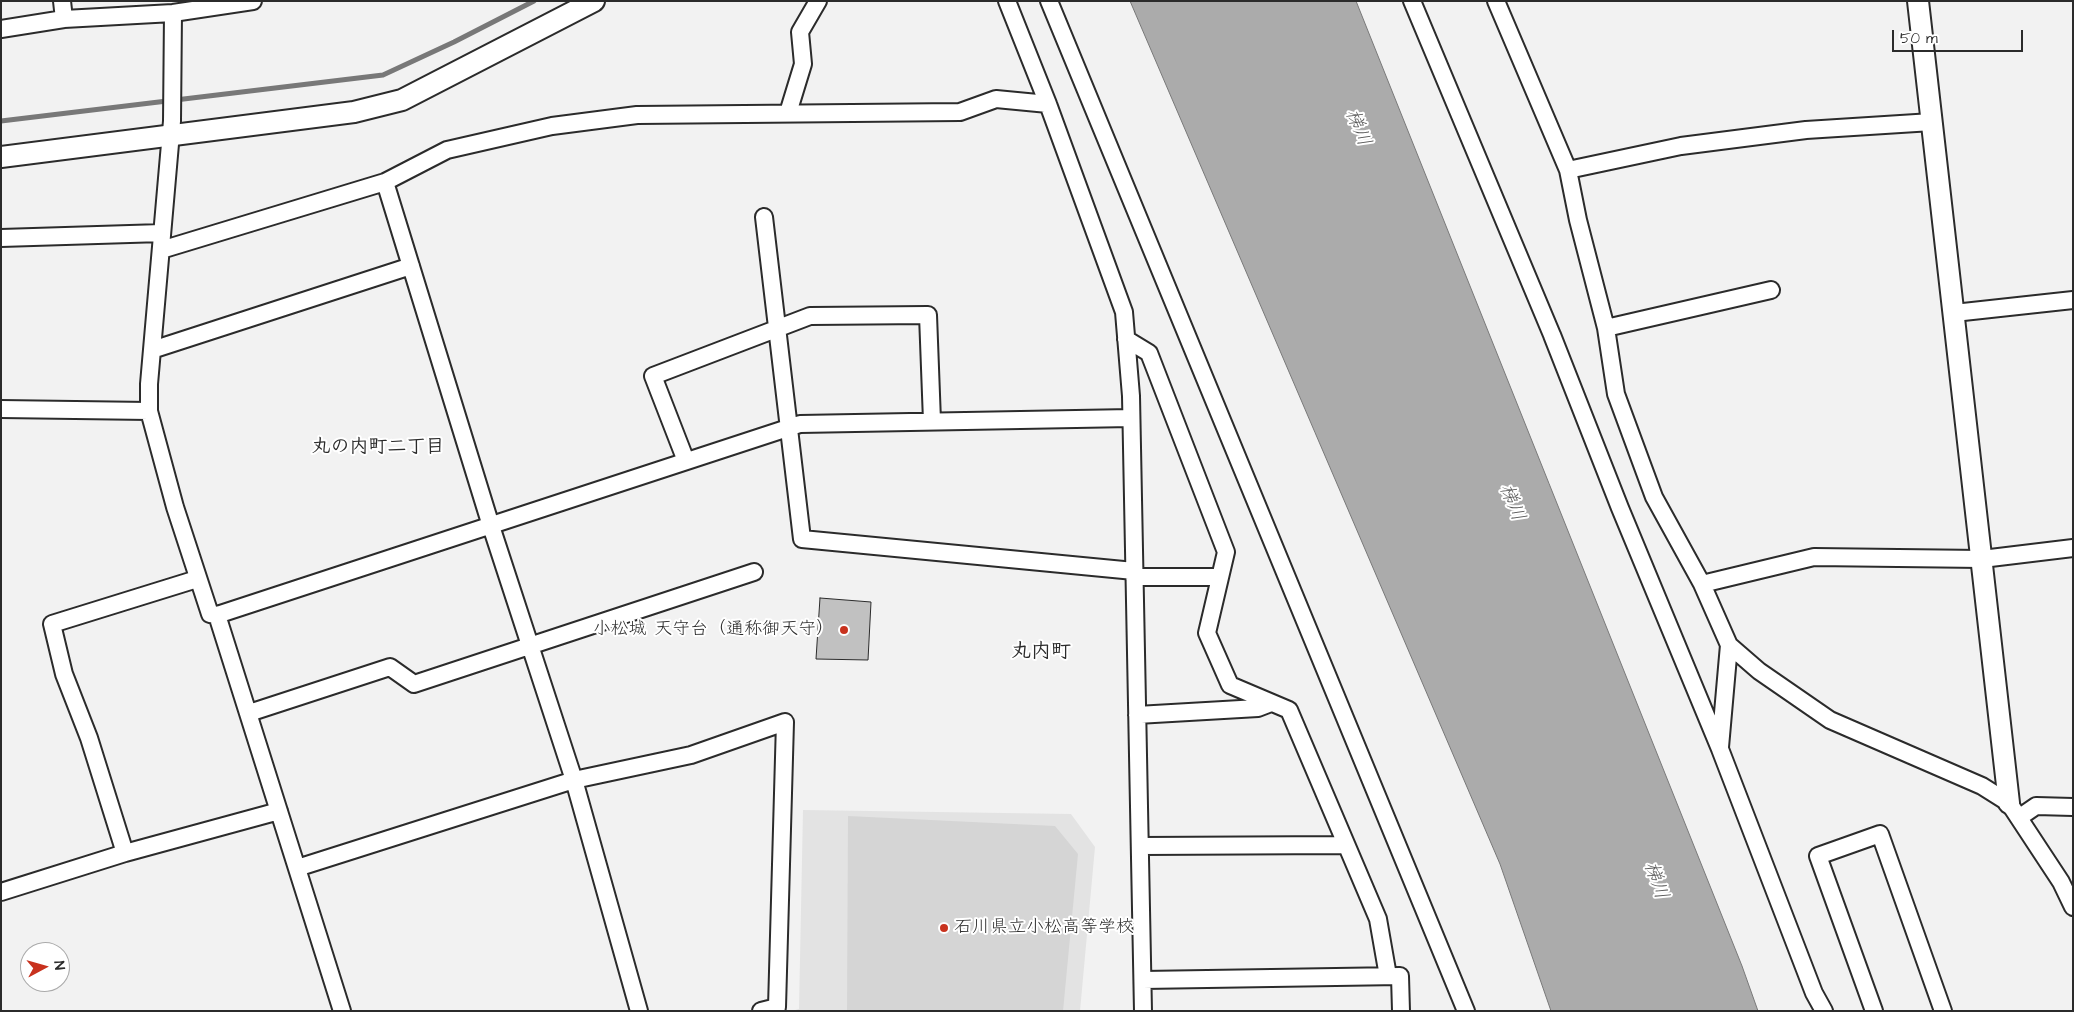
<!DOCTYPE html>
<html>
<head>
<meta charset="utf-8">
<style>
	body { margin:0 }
	#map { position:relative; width:2074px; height:1012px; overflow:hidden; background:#f2f2f2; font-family:"Architects Daughter",sans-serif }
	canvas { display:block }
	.frame { position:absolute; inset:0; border:2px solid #2b2b2b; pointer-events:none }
	.north { position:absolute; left:20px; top:942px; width:50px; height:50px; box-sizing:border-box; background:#fff; border:1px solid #aaa; border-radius:50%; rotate:84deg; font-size:14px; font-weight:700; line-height:20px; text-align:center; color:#2b2b2b }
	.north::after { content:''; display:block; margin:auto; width:18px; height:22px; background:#c8321e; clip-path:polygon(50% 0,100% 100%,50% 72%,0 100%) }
	.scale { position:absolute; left:1892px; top:30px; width:131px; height:22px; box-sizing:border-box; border:2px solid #2b2b2b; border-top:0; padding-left:6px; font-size:15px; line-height:18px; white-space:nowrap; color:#2b2b2b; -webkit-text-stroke:4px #fff; paint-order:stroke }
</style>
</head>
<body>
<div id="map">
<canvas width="2074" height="1012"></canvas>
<div class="frame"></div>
<div class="north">N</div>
<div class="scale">50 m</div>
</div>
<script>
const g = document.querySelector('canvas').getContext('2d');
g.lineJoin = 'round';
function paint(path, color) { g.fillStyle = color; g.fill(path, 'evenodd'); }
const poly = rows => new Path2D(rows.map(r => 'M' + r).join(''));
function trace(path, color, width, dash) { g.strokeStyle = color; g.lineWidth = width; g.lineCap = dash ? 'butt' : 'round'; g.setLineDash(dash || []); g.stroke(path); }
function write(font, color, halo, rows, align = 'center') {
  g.font = font + ' "Architects Daughter","Klee One",sans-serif'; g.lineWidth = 4; g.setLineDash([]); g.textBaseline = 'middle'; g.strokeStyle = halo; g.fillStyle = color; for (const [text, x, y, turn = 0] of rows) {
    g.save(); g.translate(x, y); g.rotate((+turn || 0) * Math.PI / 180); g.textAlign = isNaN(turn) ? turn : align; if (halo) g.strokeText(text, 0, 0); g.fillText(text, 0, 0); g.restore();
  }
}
paint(poly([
	[803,810,1071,814,1095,847,1080,1011,792,1011,799,1009]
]), '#e3e3e3');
paint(poly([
	[848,816,1055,826,1078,854,1063,1011,847,1011]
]), '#d5d5d5');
const water = poly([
	[1130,1,1356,1,1742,966,1758,1011,1551,1011,1500,864,1130,1]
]);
paint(water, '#ababab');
trace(water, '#787878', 1);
trace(poly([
	[1,121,383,75,454,42,534,1]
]), '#787878', 5);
const building = poly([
	[820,598,871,602,868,660,816,659,820,598]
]);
paint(building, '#c1c1c1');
trace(building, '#2b2b2b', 1);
const minor = poly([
	[62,1,64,19],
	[1007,1,1048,104,1124,312,1131,396,1143,1011],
	[1049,1,1466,1011],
	[1412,1,1552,335,1620,508,1720,749,1814,993,1824,1011],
	[1496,1,1568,170,1578,220,1606,328,1616,394,1654,497,1702,584,1729,645,1759,671,1830,720,1982,786,2009,803,2061,882,2073,907],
	[173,13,172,121,149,384,149,411,175,507,210,614,217,615,800,424,1131,418],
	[1,29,64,19,173,13,253,1],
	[788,113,803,64,800,32,818,1],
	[1568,170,1681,146,1806,130,1932,122],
	[385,182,491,526,574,780,639,1011],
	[764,217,802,539,1134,571],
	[1,238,162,233],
	[161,250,385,182,447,150,552,126,637,115,960,112,996,99,1048,104],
	[1954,313,2073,300],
	[1606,328,1771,290],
	[1126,339,1149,353,1226,552,1207,633,1230,685,1289,710,1378,919,1388,976],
	[152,350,411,266],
	[1,409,149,411],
	[686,461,653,376,810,316,928,315,932,421],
	[1134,577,1220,577],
	[1702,584,1814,557,1982,559,2073,548],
	[217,615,342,1011],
	[249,713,390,667,414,684,754,572],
	[1137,715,1258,708,1271,703],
	[1720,747,1729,645],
	[2020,817,2036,806,2073,807],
	[1140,846,1346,845],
	[125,853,89,738,64,674,52,624,197,579],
	[297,868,574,780,691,755,785,722,777,1007,761,1011],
	[1,892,125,853,279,811],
	[1143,980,1400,976,1401,1011],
	[1874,1011,1818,856,1880,834,1943,1011]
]);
const tertiary = poly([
	[1918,1,2009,803],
	[1,157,354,112,402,100,594,1]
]);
trace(minor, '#2b2b2b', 20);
trace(tertiary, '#2b2b2b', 24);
trace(minor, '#fff', 16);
trace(tertiary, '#fff', 20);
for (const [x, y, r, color] of [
	[844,630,5,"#c8321e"],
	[944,928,5,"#c8321e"]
]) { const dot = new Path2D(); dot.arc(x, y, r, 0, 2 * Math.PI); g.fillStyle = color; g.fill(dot); trace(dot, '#fff', 2); }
write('18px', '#2b2b2b', '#fff', [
	["小松城 天守台（通称御天守）",834,630],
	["石川県立小松高等学校",954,928,"left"]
], 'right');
write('italic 19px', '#585858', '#fff', [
	["梯川",1357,128,68],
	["梯川",1511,503,68],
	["梯川",1655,881,71]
]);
write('bold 19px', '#2b2b2b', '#fff', [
	["丸の内町二丁目",378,448]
]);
write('bold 20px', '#2b2b2b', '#fff', [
	["丸内町",1041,653]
]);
</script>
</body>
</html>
